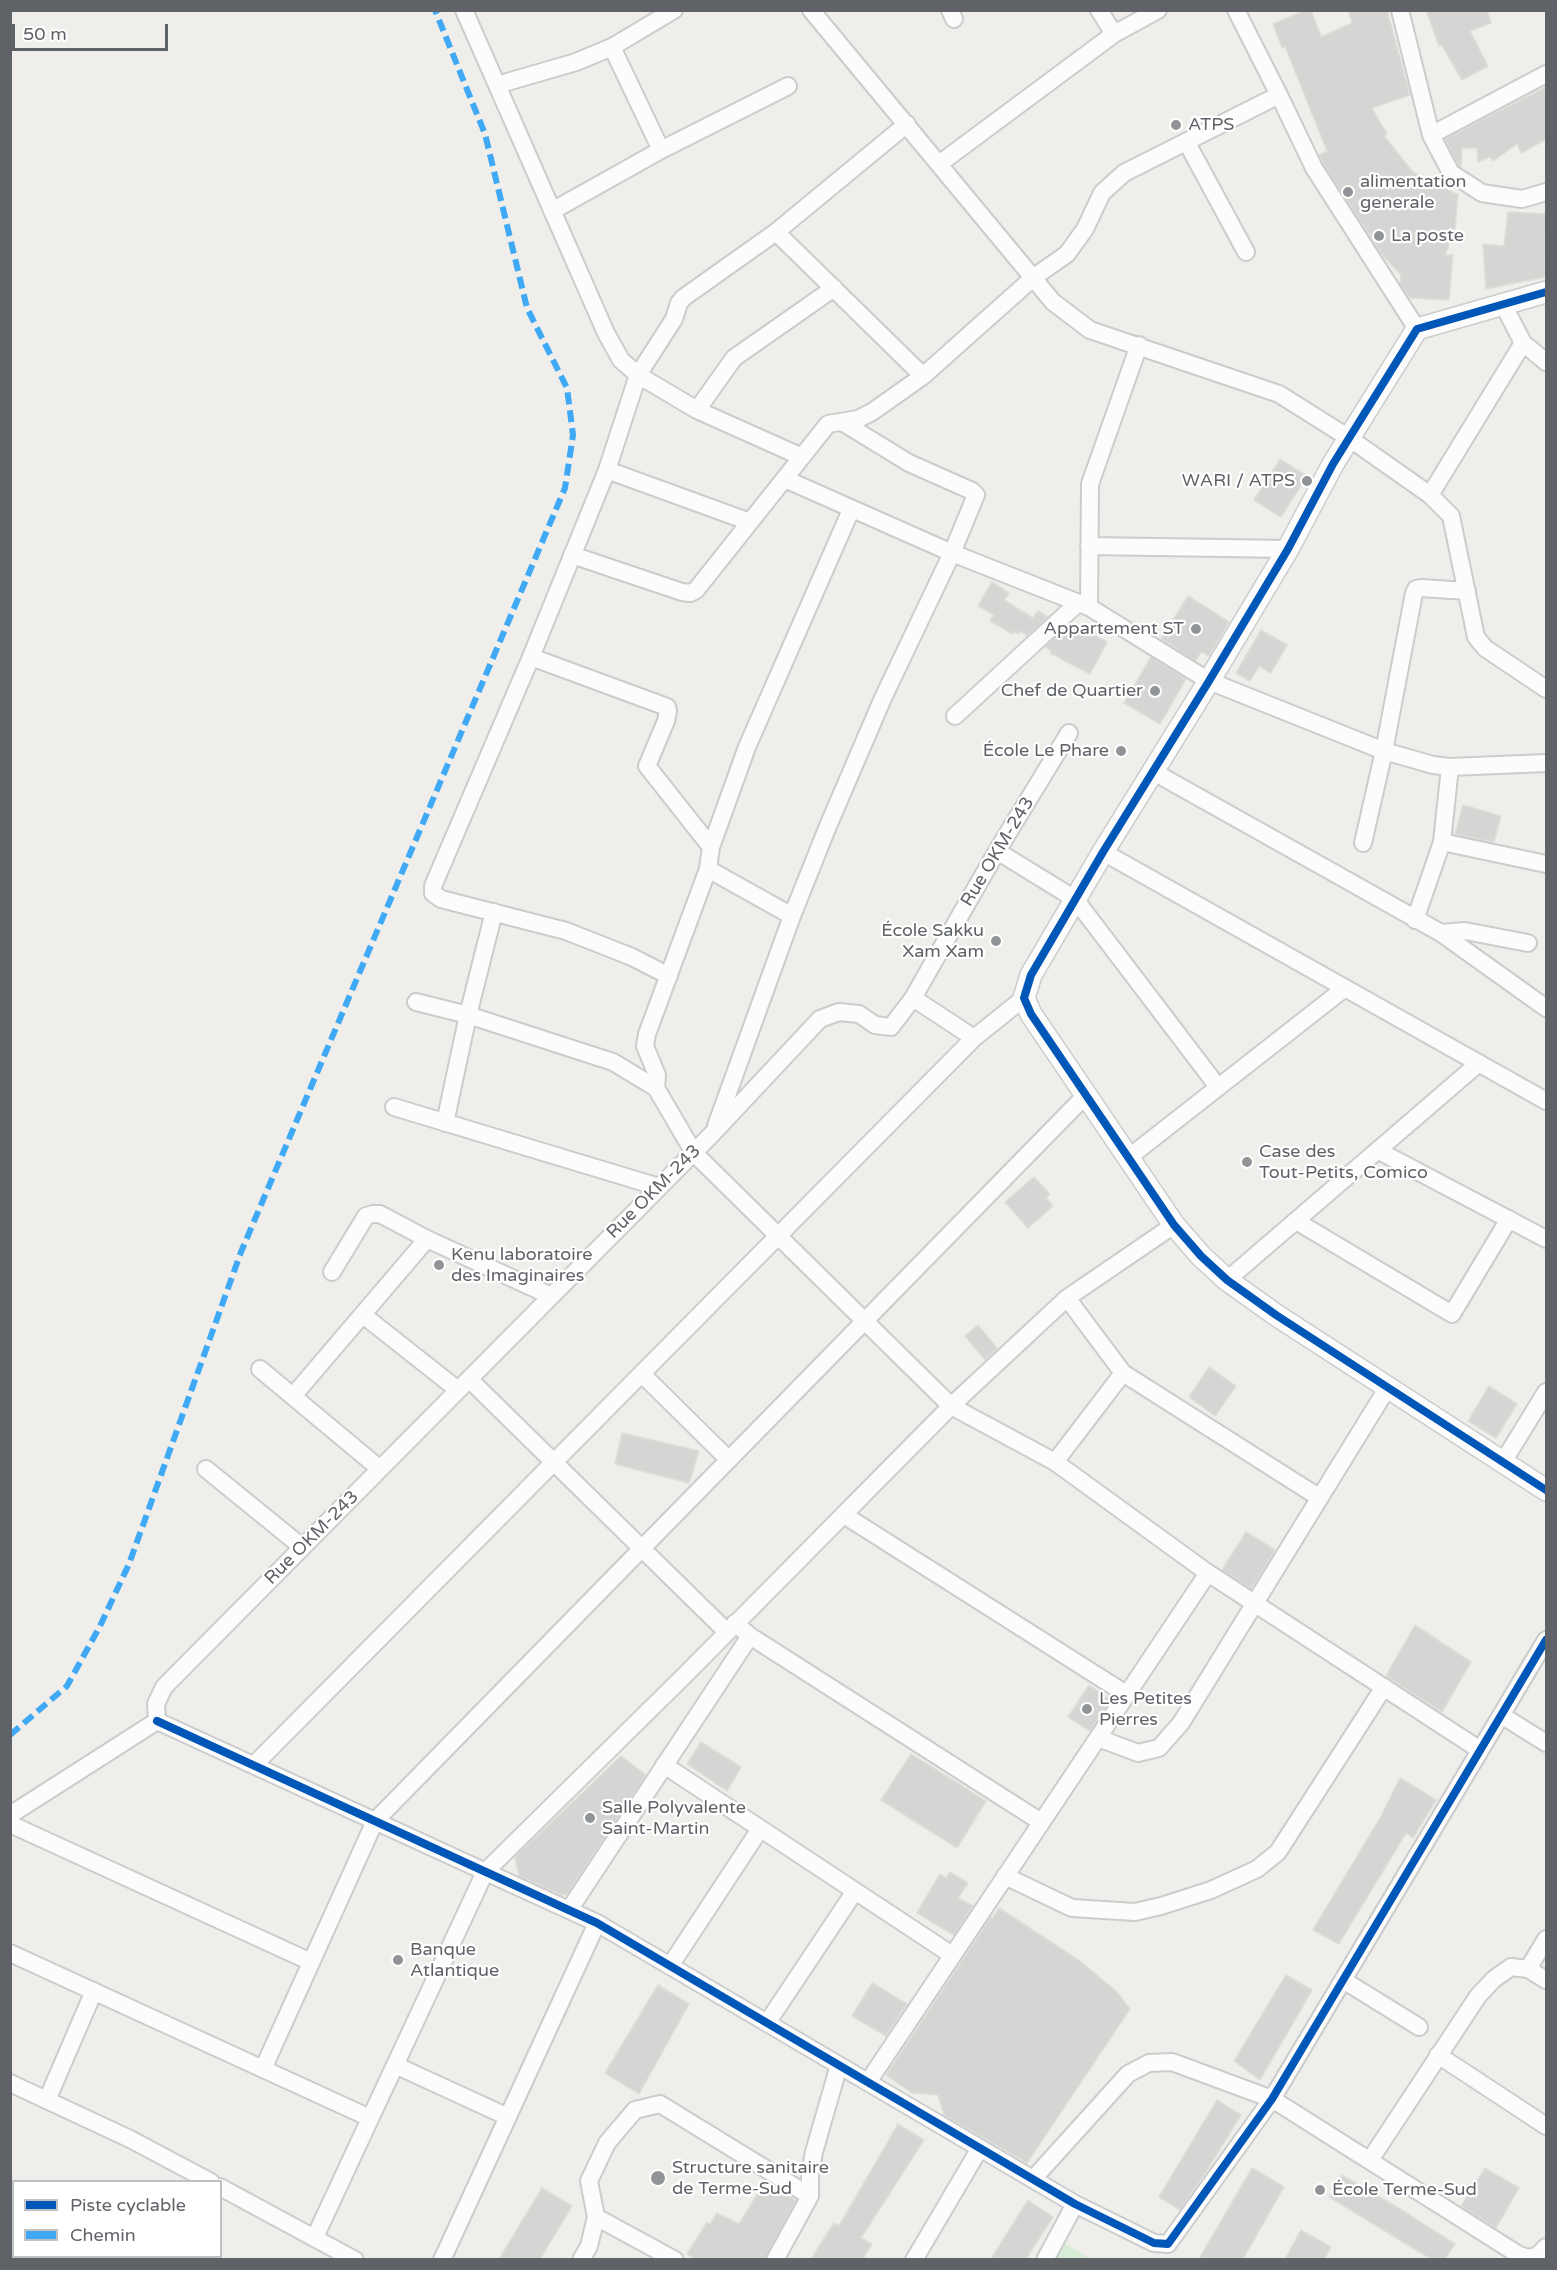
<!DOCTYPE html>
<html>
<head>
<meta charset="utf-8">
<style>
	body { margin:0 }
	#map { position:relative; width:1557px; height:2270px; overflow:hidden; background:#efeeea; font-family:"Varela Round",sans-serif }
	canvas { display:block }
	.frame { position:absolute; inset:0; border:12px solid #5f6368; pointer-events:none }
	.legend { position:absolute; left:12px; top:2180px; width:210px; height:78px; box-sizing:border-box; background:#fff; border:2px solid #bfc1c3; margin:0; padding:8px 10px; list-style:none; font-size:18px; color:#5f6368 }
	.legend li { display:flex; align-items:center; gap:12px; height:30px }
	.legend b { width:30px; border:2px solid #bfc1c3 }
	.scale { position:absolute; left:12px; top:24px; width:156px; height:27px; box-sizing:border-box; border:3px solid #5f6368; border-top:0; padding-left:8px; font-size:18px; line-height:21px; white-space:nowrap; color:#5f6368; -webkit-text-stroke:4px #fff; paint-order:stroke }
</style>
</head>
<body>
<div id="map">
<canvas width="1557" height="2270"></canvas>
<div class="frame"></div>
<ul class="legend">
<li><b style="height:8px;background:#0057b8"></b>Piste cyclable</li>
<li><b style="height:8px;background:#3fa9f5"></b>Chemin</li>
</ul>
<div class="scale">50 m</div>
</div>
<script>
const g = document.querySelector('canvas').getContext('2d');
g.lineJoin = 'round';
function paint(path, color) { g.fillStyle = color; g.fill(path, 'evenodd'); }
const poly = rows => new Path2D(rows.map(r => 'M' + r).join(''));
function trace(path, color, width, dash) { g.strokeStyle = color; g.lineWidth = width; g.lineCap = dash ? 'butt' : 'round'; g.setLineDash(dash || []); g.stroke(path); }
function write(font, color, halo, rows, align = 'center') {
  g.font = font + ' "Varela Round",sans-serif'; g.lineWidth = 4.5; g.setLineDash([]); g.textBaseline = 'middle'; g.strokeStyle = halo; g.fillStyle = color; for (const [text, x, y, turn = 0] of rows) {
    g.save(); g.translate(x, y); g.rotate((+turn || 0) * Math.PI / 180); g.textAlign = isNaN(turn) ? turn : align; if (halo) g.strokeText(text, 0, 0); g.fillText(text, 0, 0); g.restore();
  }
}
paint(poly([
	[1061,2241,1091,2259,1050,2260]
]), '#d8ebd6');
const building = poly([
	[1306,10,1311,10,1321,37,1352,23,1348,10,1387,10,1410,95,1372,108,1387,134,1384,136,1413,172,1458,195,1455,228,1445,255,1453,255,1449,300,1410,298,1400,284,1401,275,1382,255,1323,163,1319,155,1327,151,1285,46,1282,48,1273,24,1306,10],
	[1426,10,1487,10,1491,23,1470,31,1488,66,1462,80,1441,44,1439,46,1426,10],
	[1546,87,1546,139,1521,153,1517,144,1493,161,1490,157,1478,162,1477,148,1462,148,1461,167,1459,166,1445,139,1546,87],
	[1508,212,1546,214,1545,277,1486,289,1483,244,1504,246,1508,212],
	[1280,459,1307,476,1281,517,1254,500,1280,459],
	[992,582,1009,593,1004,600,1033,618,1038,611,1048,617,1027,636,1020,631,1018,634,1015,631,1013,634,990,621,994,615,978,606,992,582],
	[1188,596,1229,622,1209,656,1201,652,1196,661,1161,639,1188,596],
	[1071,623,1107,642,1090,674,1050,653,1051,651,1045,647,1071,623],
	[1261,630,1287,645,1271,673,1259,666,1250,681,1236,673,1261,630],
	[1151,657,1186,679,1160,724,1124,703,1151,657],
	[1463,805,1501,816,1494,842,1455,834,1463,805],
	[1034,1177,1050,1194,1046,1197,1053,1206,1028,1228,1005,1202,1034,1177],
	[978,1325,997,1348,985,1360,965,1336,978,1325],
	[1209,1367,1236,1386,1215,1416,1189,1397,1209,1367],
	[1489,1386,1517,1404,1496,1438,1468,1421,1489,1386],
	[622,1433,699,1451,689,1483,615,1464,622,1433],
	[1246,1532,1275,1550,1251,1589,1222,1570,1246,1532],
	[1415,1625,1471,1662,1442,1712,1386,1676,1415,1625],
	[1089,1685,1111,1700,1090,1731,1068,1717,1089,1685],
	[701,1742,741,1767,727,1791,687,1764,701,1742],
	[911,1754,986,1801,957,1848,881,1800,911,1754],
	[621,1756,646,1775,567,1894,562,1895,519,1876,515,1857,621,1756],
	[1400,1778,1436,1800,1413,1838,1406,1833,1339,1944,1313,1930,1380,1818,1400,1778],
	[950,1872,968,1883,958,1898,973,1906,954,1935,917,1913,940,1874,946,1878,950,1872],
	[999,1908,1080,1961,1117,1992,1130,2009,1027,2163,944,2115,938,2095,912,2093,886,2075,991,1917,993,1918,999,1908],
	[1286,1975,1312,1990,1260,2080,1234,2061,1286,1975],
	[872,1983,907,2004,886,2036,852,2016,872,1983],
	[658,1985,689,2004,639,2094,605,2073,658,1985],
	[1217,2100,1241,2115,1204,2175,1180,2210,1159,2197,1217,2100],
	[898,2124,924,2140,861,2238,872,2244,863,2259,811,2259,834,2223,839,2226,898,2124],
	[1252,2168,1284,2187,1243,2259,1199,2259,1252,2168],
	[1485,2168,1519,2188,1496,2228,1461,2206,1485,2168],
	[1342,2175,1397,2207,1455,2244,1445,2259,1431,2259,1329,2197,1342,2175],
	[764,2183,796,2200,765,2259,696,2259,687,2254,707,2222,710,2224,717,2213,739,2224,764,2183],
	[542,2188,572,2206,540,2259,499,2259,542,2188],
	[1028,2200,1053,2217,1026,2259,991,2259,1028,2200],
	[1301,2230,1331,2247,1324,2259,1285,2259,1301,2230]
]);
paint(building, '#d6d5d3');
trace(building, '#deddd9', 1.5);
const minor = poly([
	[464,10,606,333,621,360,638,375,697,410,802,457],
	[811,10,1053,302,1090,330,1279,394,1349,438,1430,495,1451,516,1476,637,1485,648,1546,689],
	[950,10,954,19],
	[1099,10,1114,34],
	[1236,10,1279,95,1314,168,1417,329],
	[1400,10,1431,135,1451,173,1482,193,1522,199,1546,192],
	[612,47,661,150],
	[497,85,576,62,612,47,674,10],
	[1431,135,1546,74],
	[1187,143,1246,252],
	[939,164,1114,34,1158,10],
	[552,211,661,150,788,86],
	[776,232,923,376],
	[1523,343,1546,362],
	[697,410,734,358,834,288],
	[607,470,750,522],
	[785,479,952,553,1089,607,1209,681,1384,751,1433,765,1450,767,1546,763],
	[1430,495,1523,343,1503,304],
	[1089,546,1288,549],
	[572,555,682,592,690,593,696,590,828,424,858,419,872,412,923,376,1034,277,1067,254,1085,229,1102,193,1124,173,1279,95],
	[1089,607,1090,484,1139,345],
	[531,657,667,707,668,711,666,721,647,766,711,847],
	[955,716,1078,603],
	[1152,771,1441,933,1546,1008],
	[1442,842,1546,864],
	[1363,843,1384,751,1414,593,1416,589,1421,588,1467,591],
	[997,851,1075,899,1218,1087],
	[1103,852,1546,1101],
	[708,869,792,916],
	[1415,920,1442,842,1450,767],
	[1441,933,1465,931,1528,943],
	[669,976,632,957,566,931,441,899,433,893,433,886,531,657,607,470,638,375,674,319,679,303,683,298,776,232,907,124],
	[913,998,974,1038],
	[416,1002,468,1015,613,1062,656,1088,657,1075,645,1046,647,1034,708,869,711,847,747,747,851,510],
	[656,1088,694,1153,951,1406,1055,1462,1208,1573,1480,1750],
	[394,1107,659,1187],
	[445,1123,468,1015,494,912],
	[716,1126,792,916,828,826,883,698,952,553,976,495,972,491,909,463,842,422],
	[1379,1151,1546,1239],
	[1128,1158,1345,988],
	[1296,1221,1452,1314,1509,1219],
	[332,1272,366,1216,373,1214,380,1214,427,1239,551,1296],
	[1227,1280,1479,1063],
	[1067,1298,1123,1373,1320,1498],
	[363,1315,458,1390],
	[260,1369,380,1469],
	[642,1374,729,1460],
	[469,1379,727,1632],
	[293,1396,427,1239],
	[1055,1462,1123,1373],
	[1503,1462,1546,1392],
	[206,1469,302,1547],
	[844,1515,1126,1694],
	[735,1623,750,1636,1041,1822],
	[1501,1715,1546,1743],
	[157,1721,597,1923,1075,2204,1154,2243,1168,2244,1272,2099,1546,1640],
	[157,1721,156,1704,164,1687,714,1132,820,1019,839,1012,859,1014,875,1025,891,1027,913,998,997,851,1069,733],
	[1098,1738,1138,1753,1159,1748,1181,1723,1388,1387],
	[254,1765,974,1038,1024,998],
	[664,1765,952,1955],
	[10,1815,157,1721],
	[10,1824,311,1962],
	[1005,1876,1072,1908,1135,1912,1161,1906,1211,1890,1257,1869,1278,1852,1384,1687],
	[569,1910,750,1636],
	[10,1953,370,2118],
	[670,1966,760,1829],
	[1528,1969,1546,1939],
	[1343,1980,1419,2027],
	[767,2023,855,1891],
	[1438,2055,1546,2126],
	[395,2065,508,2117],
	[263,2069,375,1821,1086,1095],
	[868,2082,1208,1573],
	[10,2083,130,2139,211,2182],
	[47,2100,94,1991],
	[1370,2160,1478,1996,1494,1979,1511,1967,1528,1969,1546,1980],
	[1033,2179,1128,2074,1149,2063,1172,2062,1272,2099,1519,2255,1529,2258,1538,2255,1546,2247],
	[220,2187,355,2260],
	[596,2217,589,2181,607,2143,635,2110,660,2104,810,2196],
	[315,2237,485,1872,685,1675,951,1406,1067,1298,1174,1225],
	[19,2256,30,2260],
	[442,2260,597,1923],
	[581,2260,589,2246,596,2217,675,2260],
	[775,2260,810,2196,810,2174,814,2152,839,2065],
	[914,2260,980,2148],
	[1045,2260,1075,2204]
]);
const tertiary = poly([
	[1546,292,1417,329,1333,464,1288,549,1209,681,1103,852,1031,975,1024,998,1031,1014,1174,1225,1201,1256,1227,1280,1276,1315,1546,1490]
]);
trace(minor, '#cbcccc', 20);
trace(tertiary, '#cbcccc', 24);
trace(minor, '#fdfcfc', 16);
trace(tertiary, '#fdfcfc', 21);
trace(poly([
	[10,1735,67,1686,100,1626,129,1564,241,1252,565,488,573,435,567,388,527,308,485,134,435,10]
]), '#3fa9f5', 6, [12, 6]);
trace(poly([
	[1546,292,1417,329,1333,464,1288,549,1209,681,1103,852,1031,975,1024,998,1031,1014,1174,1225,1201,1256,1227,1280,1276,1315,1546,1490],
	[157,1721,597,1923,1075,2204,1154,2243,1168,2244,1272,2099,1546,1640]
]), '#0057b8', 8);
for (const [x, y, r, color] of [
	[1176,125,6,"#919496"],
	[1348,192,6,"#919496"],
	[1379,236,6,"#919496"],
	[1307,481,6,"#919496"],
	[1196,629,6,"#919496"],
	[1155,691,6,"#919496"],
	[1121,751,6,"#919496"],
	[996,941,6,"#919496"],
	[1247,1162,6,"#919496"],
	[439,1265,6,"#919496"],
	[1087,1709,6,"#919496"],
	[590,1818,6,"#919496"],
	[398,1960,6,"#919496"],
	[658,2178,8,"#919496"],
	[1320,2190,6,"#919496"]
]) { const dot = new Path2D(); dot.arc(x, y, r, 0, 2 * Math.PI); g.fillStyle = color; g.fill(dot); trace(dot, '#fff', 2); }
write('18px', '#5f6368', '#fff', [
	["ATPS",1188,125],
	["alimentation",1360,182],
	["generale",1360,203],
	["La poste",1391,236],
	["WARI / ATPS",1295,481,"right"],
	["Appartement ST",1184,629,"right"],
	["Chef de Quartier",1143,691,"right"],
	["École Le Phare",1109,751,"right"],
	["École Sakku",984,931,"right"],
	["Xam Xam",984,952,"right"],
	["Case des",1259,1152],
	["Tout-Petits, Comico",1259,1173],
	["Kenu laboratoire",451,1255],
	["des Imaginaires",451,1276],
	["Les Petites",1099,1699],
	["Pierres",1099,1720],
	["Salle Polyvalente",602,1808],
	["Saint-Martin",602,1829],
	["Banque",410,1950],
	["Atlantique",410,1971],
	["Structure sanitaire",672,2168],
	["de Terme-Sud",672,2189],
	["École Terme-Sud",1332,2190]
], 'left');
write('18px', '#5f6368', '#fff', [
	["Rue OKM-243",998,852,-59],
	["Rue OKM-243",654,1192,-45],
	["Rue OKM-243",312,1538,-45]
]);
</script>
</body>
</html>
